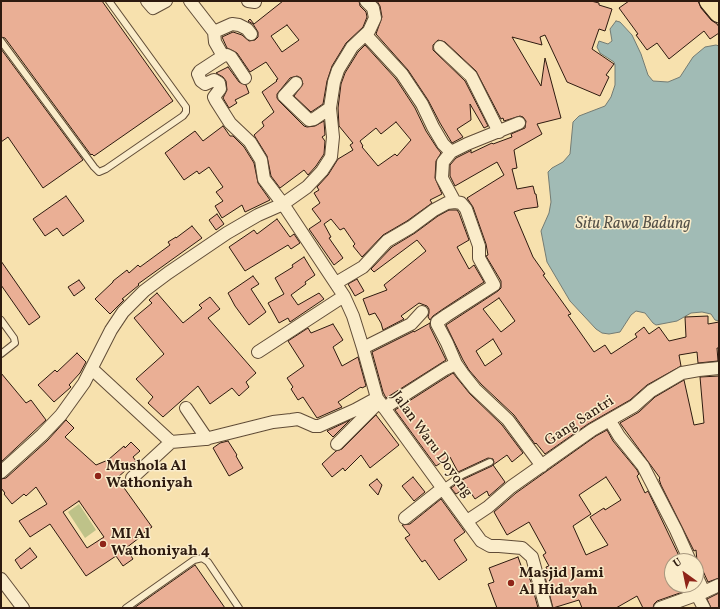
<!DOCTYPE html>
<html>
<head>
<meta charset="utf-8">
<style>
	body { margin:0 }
	#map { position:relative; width:720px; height:609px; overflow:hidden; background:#f7e1ae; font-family:Vollkorn,serif }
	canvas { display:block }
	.frame { position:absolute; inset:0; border:2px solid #2d1a0f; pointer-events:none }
	.north { position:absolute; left:664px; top:553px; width:40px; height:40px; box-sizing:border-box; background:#faecca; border:1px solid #a8987f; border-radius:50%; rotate:327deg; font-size:11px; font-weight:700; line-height:16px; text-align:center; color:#2d1a0f }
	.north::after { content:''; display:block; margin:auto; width:14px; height:18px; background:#8f2418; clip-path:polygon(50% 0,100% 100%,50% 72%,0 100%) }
</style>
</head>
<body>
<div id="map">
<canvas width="720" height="609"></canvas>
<div class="frame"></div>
<div class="north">U</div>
</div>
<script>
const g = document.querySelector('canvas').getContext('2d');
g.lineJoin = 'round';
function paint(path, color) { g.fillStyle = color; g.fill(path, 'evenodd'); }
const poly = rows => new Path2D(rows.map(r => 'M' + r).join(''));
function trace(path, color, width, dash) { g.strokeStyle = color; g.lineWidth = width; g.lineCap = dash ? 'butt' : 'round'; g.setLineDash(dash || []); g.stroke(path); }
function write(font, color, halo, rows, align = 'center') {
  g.font = font + ' Vollkorn,serif'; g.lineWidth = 3; g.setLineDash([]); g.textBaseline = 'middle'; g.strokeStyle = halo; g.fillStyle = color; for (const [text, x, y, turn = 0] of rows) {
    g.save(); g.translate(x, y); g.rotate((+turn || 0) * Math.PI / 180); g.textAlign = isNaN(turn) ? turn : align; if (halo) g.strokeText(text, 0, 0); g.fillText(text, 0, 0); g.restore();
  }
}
paint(poly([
	[79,504,96,530,85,538,68,512]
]), '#bec289');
const water = poly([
	[616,21,620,22,632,35,641,54,648,75,653,81,668,82,680,77,693,57,705,47,716,45,719,46,719,321,715,320,711,314,702,312,691,313,677,321,656,325,653,323,645,313,636,311,631,315,620,332,609,334,602,333,596,329,570,301,547,262,541,231,549,213,551,202,548,172,552,168,563,162,570,154,573,122,579,116,605,106,611,97,615,85,615,65,614,62,600,53,597,47,599,41,608,44,612,41,610,29,616,21]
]);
paint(water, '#a1bbb5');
trace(water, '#737b73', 1);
const building = poly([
	[1,1,102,1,173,101,94,156,92,154,91,155,5,38,1,37,1,1],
	[283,1,359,1,360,6,366,12,367,17,363,27,346,43,332,66,327,81,323,104,311,112,294,96,303,84,301,78,297,76,290,78,277,94,277,98,279,101,304,126,307,127,315,126,324,121,325,135,322,137,325,141,324,154,316,166,308,175,304,170,280,188,271,176,267,156,254,135,264,126,262,122,274,112,262,92,277,81,276,80,278,79,266,62,250,72,237,53,227,48,222,37,233,32,242,35,249,41,255,40,258,37,258,32,253,24,248,21,250,19,254,24,283,1],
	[287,25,299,40,282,52,271,36,287,25],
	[377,1,591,1,599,3,599,5,612,9,605,31,599,29,592,49,614,64,606,75,609,77,600,96,567,82,545,35,540,37,542,45,512,37,541,86,545,58,561,118,537,124,542,134,514,150,517,168,512,169,517,189,533,186,535,194,536,194,538,207,523,209,514,212,533,257,545,274,543,275,571,314,568,315,594,352,605,345,611,354,637,337,635,334,644,327,649,334,659,327,669,341,686,337,685,317,708,316,708,324,719,322,719,348,717,348,718,361,698,363,697,352,679,355,681,366,647,385,630,400,588,424,545,454,536,443,535,444,514,415,481,384,469,370,463,360,446,325,498,291,501,288,501,281,486,256,488,255,486,244,473,207,467,198,504,175,497,162,455,186,450,176,450,165,456,158,470,151,471,150,471,153,492,143,493,144,512,137,511,134,525,128,526,121,523,117,520,116,504,121,503,118,501,119,476,71,445,42,438,40,433,45,433,50,465,81,488,126,484,128,470,104,471,120,457,129,463,137,452,143,440,123,428,100,408,70,376,34,382,17,380,6,377,1],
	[499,298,515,321,501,332,483,309,499,298],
	[493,339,502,354,485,366,476,351,493,339],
	[629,1,698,1,701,8,711,20,717,24,719,27,719,33,710,39,704,31,669,59,657,43,647,50,636,35,638,34,619,8,629,1],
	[365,45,396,79,415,108,426,131,437,148,441,153,436,161,435,178,442,194,430,200,432,203,407,221,383,235,362,257,353,246,355,244,344,228,340,230,331,219,324,224,331,237,329,238,343,258,334,265,309,229,321,221,312,209,320,203,314,193,319,190,317,187,328,175,338,159,353,150,350,145,353,143,339,126,338,108,341,84,345,73,358,52,365,45],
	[396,122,411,140,397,156,395,154,378,166,362,147,363,146,360,141,376,128,381,134,396,122],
	[1,49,83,160,43,188,8,137,1,142,1,49],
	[228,67,239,82,246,85,249,93,235,100,237,103,229,108,223,98,227,90,226,81,223,77,216,73,228,67],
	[223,126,230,136,233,136,244,147,254,163,258,183,270,200,245,212,242,205,222,218,215,206,223,201,216,192,223,187,209,167,199,174,197,171,184,180,165,153,195,131,203,141,223,126],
	[66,196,84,221,63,236,57,228,45,236,33,219,66,196],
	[449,210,457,210,459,213,469,240,457,247,469,269,474,265,484,282,443,309,433,316,430,320,428,317,429,313,429,309,427,306,419,303,401,316,404,319,383,330,381,323,375,313,369,315,363,299,387,290,384,285,426,251,417,240,374,272,371,269,392,247,415,233,438,216,449,210],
	[217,214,224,224,216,230,209,220,217,214],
	[277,219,290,237,294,234,300,243,291,249,288,245,245,271,229,247,254,230,257,234,277,219],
	[192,226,202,238,138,284,139,285,122,299,124,300,110,314,95,299,113,282,113,281,127,270,129,273,138,265,140,267,170,245,168,242,176,237,176,238,192,226],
	[304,257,315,275,305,282,306,284,291,295,298,305,319,293,324,299,290,322,288,318,279,323,268,303,284,294,275,278,293,267,292,265,304,257],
	[1,261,40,317,29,325,1,285,1,261],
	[253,276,259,284,251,289,266,312,249,325,235,306,228,293,253,276],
	[357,279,364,291,355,296,348,284,357,279],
	[79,280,85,288,74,296,68,287,79,280],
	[157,293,183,323,202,308,199,305,210,297,220,309,208,318,256,373,246,382,249,387,239,396,232,388,210,404,198,386,163,417,148,403,153,397,136,379,164,354,134,318,152,303,149,300,157,293],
	[430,323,430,327,446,360,386,398,383,392,372,352,414,331,414,332,430,323],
	[333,324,343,340,333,347,342,366,358,357,366,386,362,388,361,387,338,402,342,407,317,418,303,397,298,400,291,389,293,387,287,378,304,366,288,341,308,328,311,333,333,324],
	[77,353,86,362,80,373,69,385,71,387,54,402,38,385,55,370,57,372,77,353],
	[1,373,26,403,31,400,46,420,1,462,1,373],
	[453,373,470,394,502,425,523,453,512,462,507,455,493,465,505,482,489,496,487,491,475,499,467,487,456,494,451,488,464,479,492,466,494,462,493,459,488,458,458,472,450,457,436,466,395,410,453,373],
	[719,376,719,578,708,582,703,571,700,569,696,568,697,561,696,550,694,551,661,485,659,479,660,478,620,423,639,412,655,397,684,380,694,425,704,423,700,377,719,376],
	[376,415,399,445,370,468,361,455,345,471,343,468,332,477,322,464,336,451,342,449,376,415],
	[66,420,74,428,65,437,96,465,108,460,124,446,125,448,131,442,140,451,133,457,136,461,117,478,152,527,138,537,139,538,126,548,133,559,123,566,116,556,86,576,50,524,30,537,19,521,47,504,36,487,26,496,24,494,12,504,4,494,5,493,1,488,1,479,6,478,47,441,66,420],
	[79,501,104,537,87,548,63,512,79,501],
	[350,420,333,437,327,431,350,420],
	[607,430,613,441,637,470,639,474,637,476,645,493,648,491,680,558,671,562,672,564,672,585,692,585,694,588,657,601,654,604,653,608,643,608,637,596,616,608,582,608,579,600,553,608,545,577,549,576,546,567,549,566,543,555,546,553,529,522,507,535,494,512,516,493,596,436,607,430],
	[606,477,621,500,605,510,604,508,590,517,608,545,586,555,573,526,591,514,579,495,606,477],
	[228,441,237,455,236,456,243,468,229,476,213,448,220,443,228,441],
	[413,477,425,492,414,501,402,486,413,477],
	[377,479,382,485,378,495,369,485,377,479],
	[441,499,465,532,454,540,467,560,439,580,425,560,422,562,405,538,410,535,402,525,410,524,441,499],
	[30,548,37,557,21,569,15,560,30,548],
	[518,557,523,571,526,570,531,582,538,608,497,608,488,584,494,582,489,568,518,557],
	[195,565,225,608,134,608,151,596,195,565],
	[719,593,719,608,711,608,707,599,719,593]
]);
paint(building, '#eaaf95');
trace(building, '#2d1a0f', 1);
const service = poly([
	[1,41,94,167,99,172,106,169,183,116,186,112,186,107,109,1],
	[1,320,14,338,15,343,1,354],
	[443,488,462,475,490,462],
	[126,608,194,560,202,558,208,562,239,608]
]);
const minor = poly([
	[147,1,153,8,166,1],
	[190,1,214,32,215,42,223,56],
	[248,1,255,2],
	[214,32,232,24,239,25,247,29,251,34],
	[366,35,402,74,422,104,433,127,443,144,451,152],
	[440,47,471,76,499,132],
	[245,78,231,57,227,55,223,56,200,71,198,74,201,81,205,84,214,80,219,83,220,89,214,97,216,101,230,123,250,142,261,160,264,179,283,204,344,296,353,316,363,348,377,398,481,541,490,546,499,546,522,548,532,557,546,608],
	[296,83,284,96,309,120,314,119,330,108],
	[455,202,442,178,443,162,451,152,467,144,519,123],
	[336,283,363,267,387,241,411,227,434,210,447,203,455,202,461,203,466,209,479,246,479,258,494,285,447,315,437,322,437,324,447,343,456,364,463,374,475,389,508,420,542,466],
	[363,348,411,324,422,312],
	[258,352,344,296],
	[92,369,171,442],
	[186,408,207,439],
	[384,408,445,369,456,364],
	[610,421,619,436,643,466,676,530,690,561],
	[337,444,379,402],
	[1,472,42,435,61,415,84,383,111,330,123,312,144,291,168,273,227,233,258,215,283,204,307,187,322,171,331,157,333,137,330,108,334,82,338,70,352,47,369,31,375,18,373,8,366,1],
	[132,478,171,442,205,439,273,422,291,420,298,419,314,426,319,426,355,410,377,398],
	[405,518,443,488],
	[467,521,488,507,511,487,592,430,634,406,651,391,682,373,699,370,719,368],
	[696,575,704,592],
	[1,579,23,608],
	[697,595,704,608],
	[660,608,704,592,719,585]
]);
const primary = poly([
	[709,1,719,13]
]);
trace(service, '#604c37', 8);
trace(minor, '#604c37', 14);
trace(primary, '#2d1a0f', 21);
trace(service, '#faecca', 6);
trace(minor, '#faecca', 12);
trace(primary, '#f7e1ae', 19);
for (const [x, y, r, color] of [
	[98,476,4,"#8f2418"],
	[103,544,4,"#8f2418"],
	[511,583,4,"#8f2418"]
]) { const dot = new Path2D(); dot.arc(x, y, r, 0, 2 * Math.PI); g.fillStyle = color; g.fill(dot); trace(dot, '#faecca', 1.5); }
write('15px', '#2d1a0f', '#faecca', [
	["Gang Santri",580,422,-33],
	["Jalan Waru Doyong",431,445,54]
]);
write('bold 15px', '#2d1a0f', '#faecca', [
	["Mushola Al",106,467],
	["Wathoniyah",106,484],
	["MI Al",111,535],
	["Wathoniyah 4",111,552],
	["Masjid Jami",519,574],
	["Al Hidayah",519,591]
], 'left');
write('italic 16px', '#565249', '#faecca', [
	["Situ Rawa Badung",633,225]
]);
</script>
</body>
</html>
